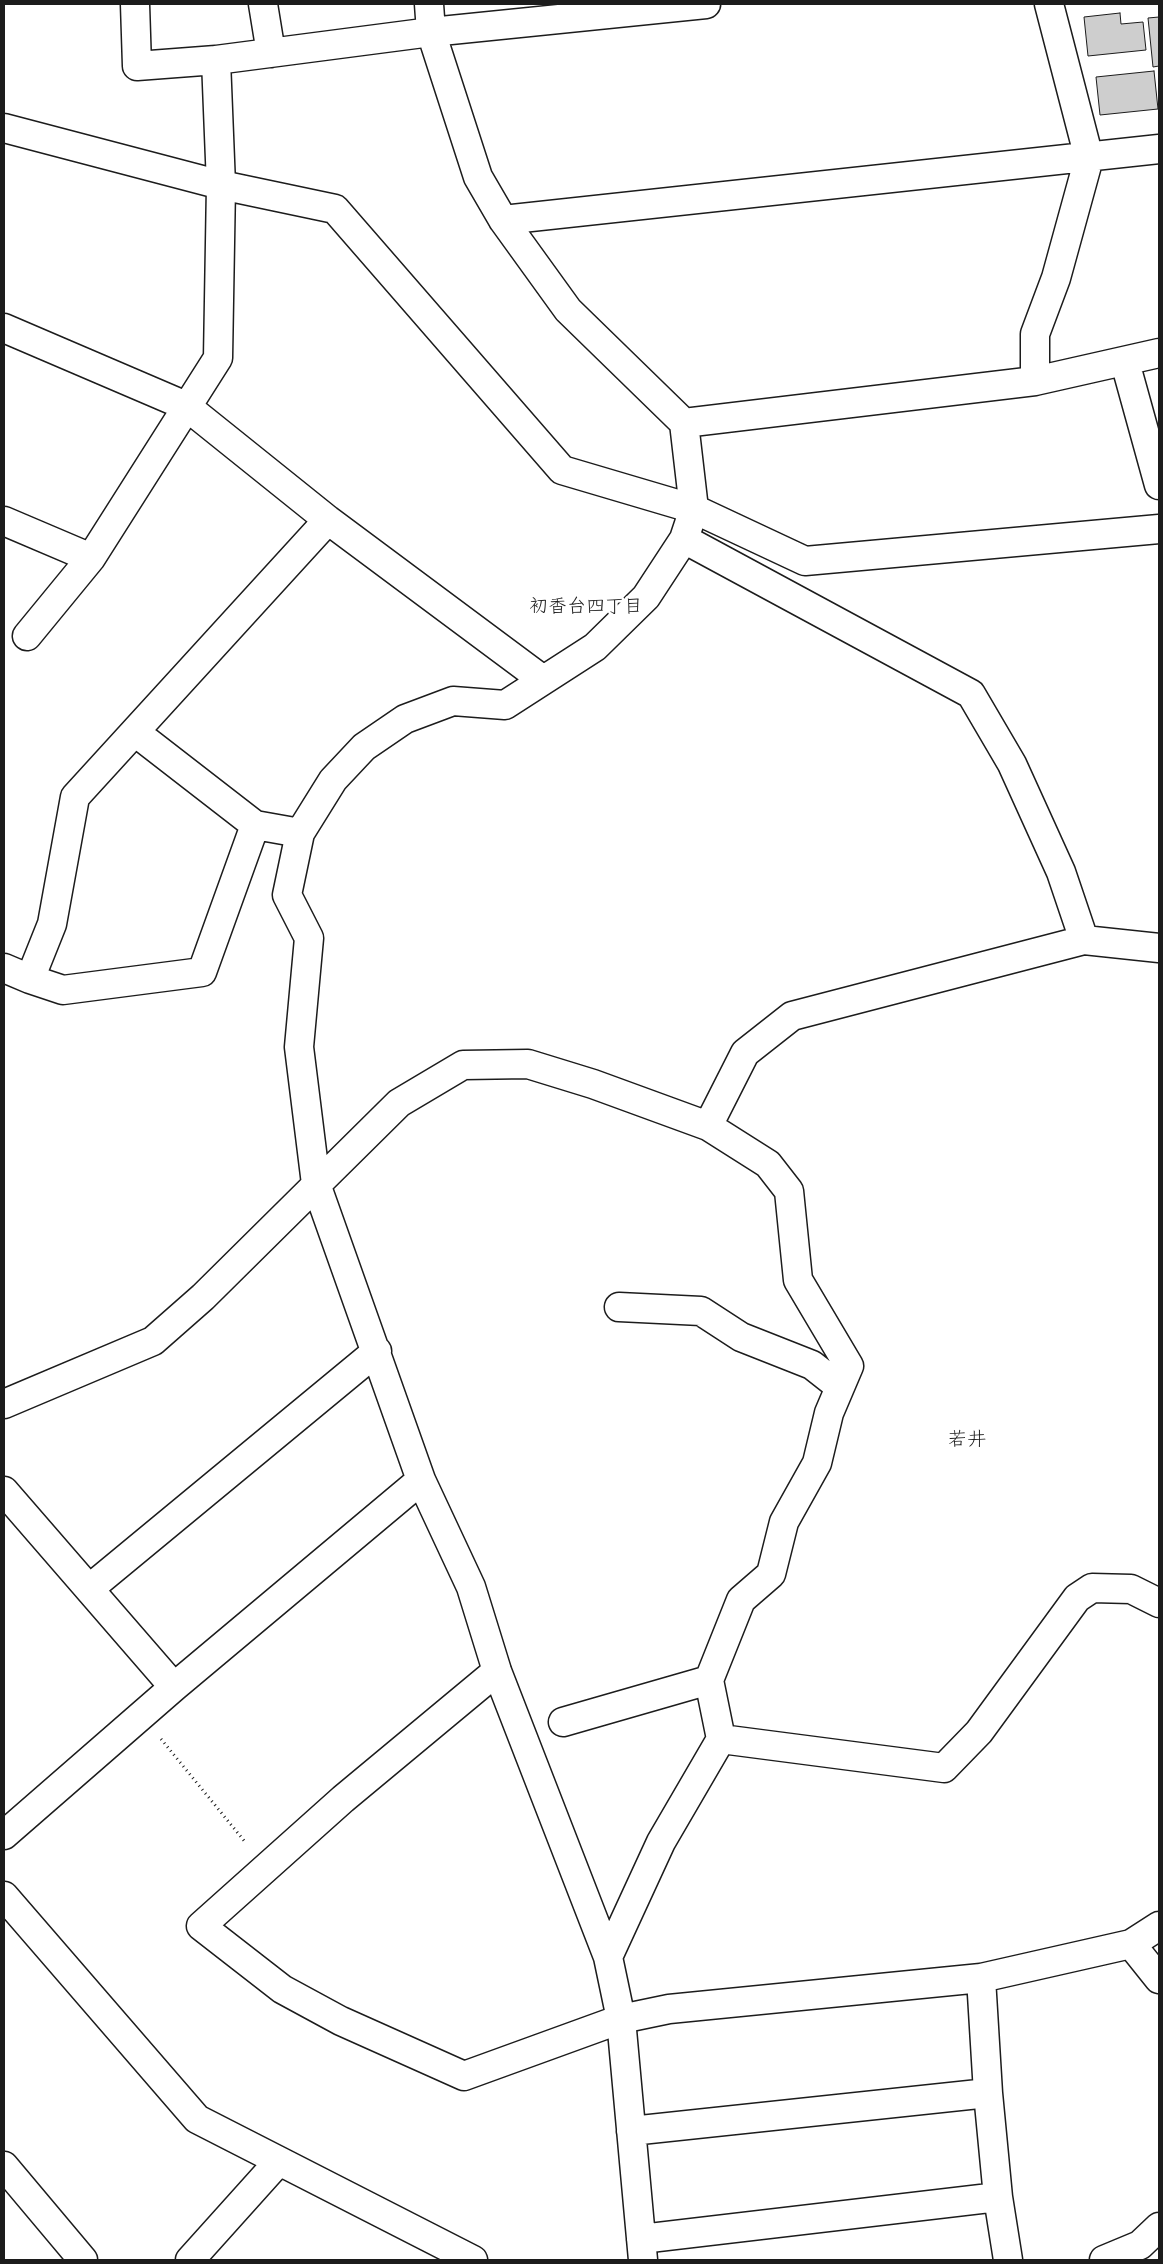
<!DOCTYPE html>
<html>
<head>
<meta charset="utf-8">
<style>
	body { margin:0 }
	#map { position:relative; width:1163px; height:2264px; overflow:hidden; background:#fff; font-family:Mali,sans-serif }
	canvas { display:block }
	.frame { position:absolute; inset:0; border:5px solid #1c1c1c; pointer-events:none }
</style>
</head>
<body>
<div id="map">
<canvas width="1163" height="2264"></canvas>
<div class="frame"></div>
</div>
<script>
const g = document.querySelector('canvas').getContext('2d');
g.lineJoin = 'round';
function paint(path, color) { g.fillStyle = color; g.fill(path, 'evenodd'); }
const poly = rows => new Path2D(rows.map(r => 'M' + r).join(''));
function trace(path, color, width, dash) { g.strokeStyle = color; g.lineWidth = width; g.lineCap = dash ? 'butt' : 'round'; g.setLineDash(dash || []); g.stroke(path); }
function write(font, color, halo, rows, align = 'center') {
  g.font = font + ' Mali,"Klee One",sans-serif'; g.lineWidth = 5; g.setLineDash([]); g.textBaseline = 'middle'; g.strokeStyle = halo; g.fillStyle = color; for (const [text, x, y, turn = 0] of rows) {
    g.save(); g.translate(x, y); g.rotate((+turn || 0) * Math.PI / 180); g.textAlign = isNaN(turn) ? turn : align; if (halo) g.strokeText(text, 0, 0); g.fillText(text, 0, 0); g.restore();
  }
}
const building = poly([
	[1120,13,1121,24,1143,22,1146,50,1088,56,1084,17,1120,13],
	[1159,17,1159,66,1153,67,1148,18,1159,17],
	[1154,71,1158,109,1100,115,1096,77,1154,71]
]);
paint(building, '#cecece');
trace(building, '#1c1c1c', 1);
const minor = poly([
	[135,4,137,66,216,60],
	[263,4,271,53],
	[429,4,431,32,478,177,503,220,568,310,684,423,694,509,684,539,646,597,595,647,505,705,453,701,405,719,364,747,333,780,300,833,287,895,309,938,299,1047,316,1184,421,1480,471,1587,497,1671,608,1957,621,2019,643,2260],
	[4,128,221,185,335,209,562,470,694,509,805,561,1159,529],
	[503,220,1159,149],
	[4,328,186,406,328,520,543,680],
	[1125,362,1159,485],
	[1035,381,1159,353],
	[684,423,1035,381,1035,334,1056,278,1089,158,1049,4],
	[4,521,91,558],
	[684,539,971,694,1012,764,1061,872,1084,940],
	[27,636,91,558,218,358,221,185,216,60,431,32,706,4],
	[135,732,255,825,300,833],
	[255,825,202,972,63,990,30,979,52,924,75,797,328,520],
	[4,968,30,979],
	[708,1126,745,1053,792,1016,1084,940,1159,948],
	[619,1307,701,1311,741,1337,812,1365,840,1387],
	[4,1404,153,1341,203,1297,399,1103,463,1065,528,1064,593,1084,708,1126,768,1164,789,1191,798,1280,849,1366,829,1413,817,1463,784,1522,771,1574,741,1600,709,1680,721,1739,661,1842,608,1957],
	[4,1491,174,1687],
	[89,1589,377,1351],
	[497,1671,343,1799,201,1926,282,1989,341,2021,464,2076,621,2019,669,2009,981,1978,1131,1944,1159,1926],
	[563,1722,709,1680],
	[721,1739,944,1768,979,1732,1077,1598,1092,1588,1131,1589,1159,1603],
	[4,1835,174,1687,421,1480],
	[4,1896,197,2119,473,2260],
	[1131,1944,1159,1979],
	[981,1978,988,2093,998,2197,1008,2260],
	[631,2131,988,2093],
	[4,2166,83,2260],
	[641,2239,998,2197],
	[190,2260,279,2161],
	[1104,2260,1140,2245,1159,2227]
]);
trace(minor, '#1c1c1c', 31);
trace(poly([
	[161,1739,246,1843]
]), '#1c1c1c', 3, [1, 4]);
trace(minor, '#fff', 28);
write('19px', '#1c1c1c', '#fff', [
	["初香台四丁目",586,606],
	["若井",967,1439]
]);
</script>
</body>
</html>
